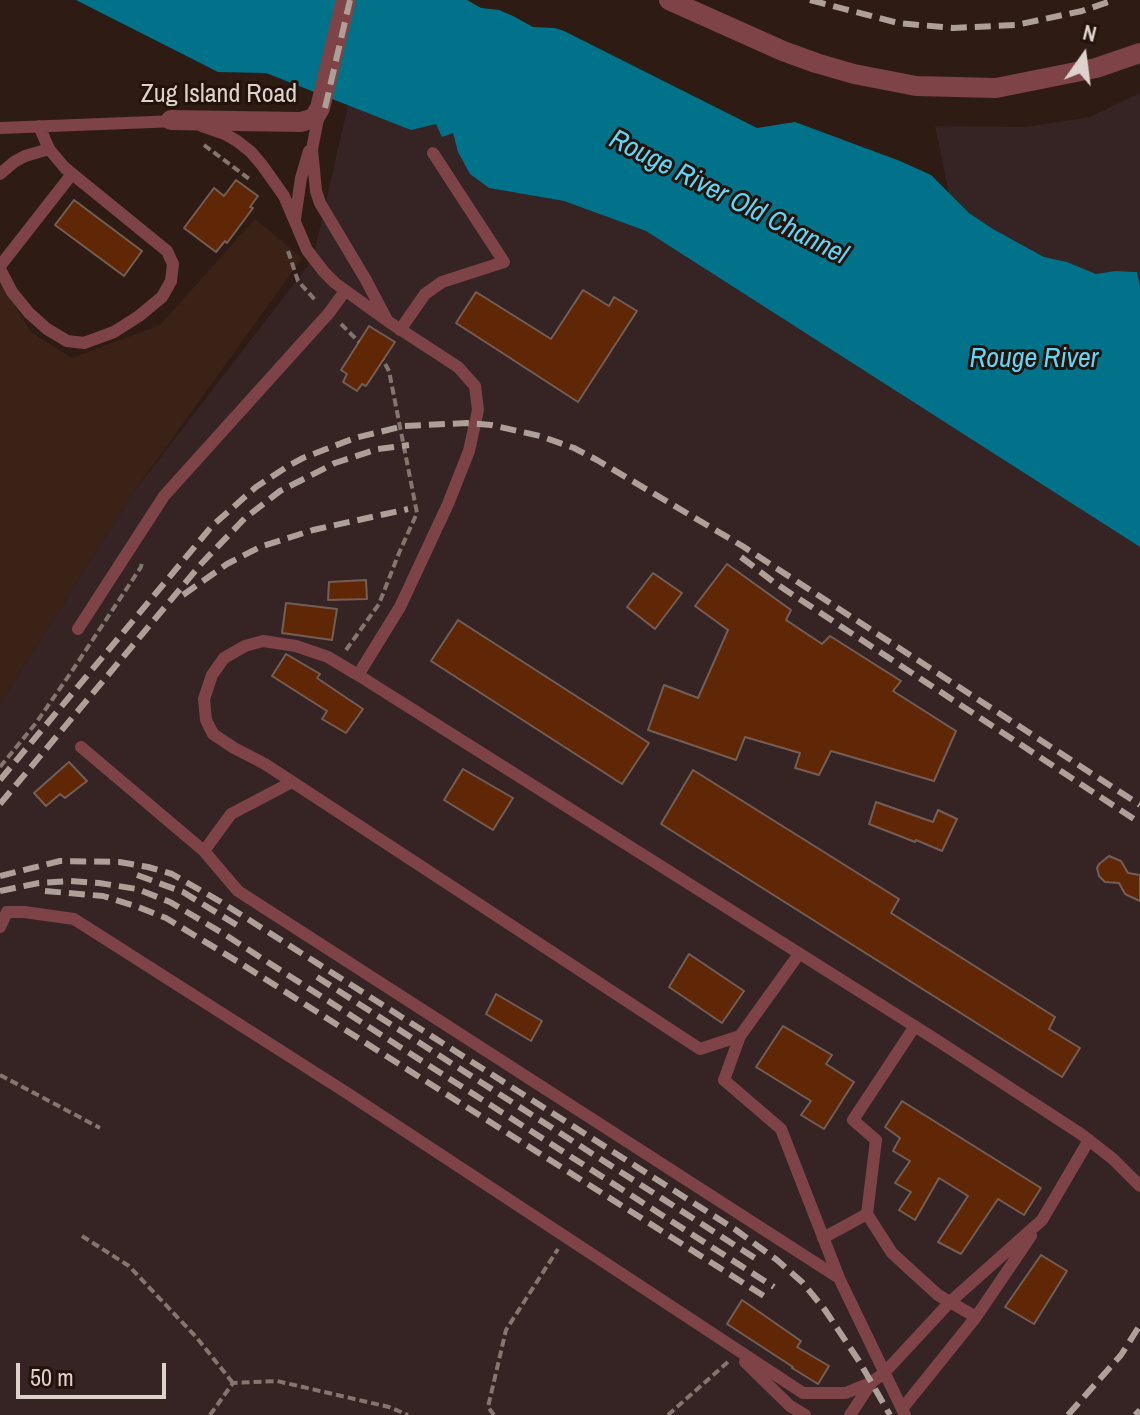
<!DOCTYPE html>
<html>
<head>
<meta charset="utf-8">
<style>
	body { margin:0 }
	#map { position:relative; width:1140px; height:1415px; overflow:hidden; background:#2e1c14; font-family:"Archivo Narrow",sans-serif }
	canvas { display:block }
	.north { position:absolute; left:1044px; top:16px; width:80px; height:80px; -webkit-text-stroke:6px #24130b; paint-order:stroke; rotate:14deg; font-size:22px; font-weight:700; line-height:32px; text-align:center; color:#ded2cc }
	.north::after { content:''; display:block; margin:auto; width:28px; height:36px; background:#ded2cc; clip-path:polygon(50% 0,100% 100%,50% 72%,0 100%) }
	.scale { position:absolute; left:16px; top:1363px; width:150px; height:36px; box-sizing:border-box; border:4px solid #ded2cc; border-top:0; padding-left:10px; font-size:24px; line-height:28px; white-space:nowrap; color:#ded2cc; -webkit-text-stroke:6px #24130b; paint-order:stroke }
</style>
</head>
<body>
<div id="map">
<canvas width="1140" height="1415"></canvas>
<div class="north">N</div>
<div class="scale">50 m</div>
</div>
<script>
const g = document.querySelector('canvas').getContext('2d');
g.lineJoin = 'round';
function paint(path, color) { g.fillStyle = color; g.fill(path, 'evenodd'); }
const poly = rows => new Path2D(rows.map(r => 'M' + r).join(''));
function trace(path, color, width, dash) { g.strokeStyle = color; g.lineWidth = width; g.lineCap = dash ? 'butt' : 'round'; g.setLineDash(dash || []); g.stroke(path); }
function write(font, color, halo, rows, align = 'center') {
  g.font = font + ' "Archivo Narrow",sans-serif'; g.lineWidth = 6; g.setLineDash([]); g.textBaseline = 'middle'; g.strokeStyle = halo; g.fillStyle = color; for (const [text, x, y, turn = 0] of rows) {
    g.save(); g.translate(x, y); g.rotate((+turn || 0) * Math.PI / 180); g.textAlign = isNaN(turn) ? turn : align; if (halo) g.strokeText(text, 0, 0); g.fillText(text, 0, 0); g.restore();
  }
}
paint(poly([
	[255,219,302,258,136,489,0,704,0,282,31,332,72,358,160,325]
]), '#3a2217');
paint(poly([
	[1140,93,1140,287,1136,272,1115,271,1096,274,1067,262,1044,257,993,229,968,213,949,193,935,126,1026,127,1090,117],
	[348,105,413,129,436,123,453,133,458,152,470,174,489,188,564,201,646,231,1140,547,1140,1415,0,1415,0,704,136,489,313,259]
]), '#362323');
paint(poly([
	[76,0,467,0,481,8,499,10,513,16,533,27,555,28,564,31,757,128,795,122,900,161,931,175,969,213,993,229,1044,257,1067,262,1096,274,1115,271,1137,272,1140,287,1140,547,646,231,564,201,489,188,470,174,458,152,453,133,442,137,436,124,411,130,266,73,218,72]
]), '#00728a');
const building = poly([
	[236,180,258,196,250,207,253,208,227,243,225,241,216,252,184,228,214,188,224,196,236,180],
	[74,200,142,251,124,276,55,225,74,200],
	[583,290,609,306,614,297,637,311,578,402,456,323,476,292,551,339,583,290],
	[369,326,395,342,366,386,362,384,357,391,343,382,347,374,341,370,369,326],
	[727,564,791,610,786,620,822,644,830,636,901,681,893,691,956,731,934,781,831,751,819,775,795,768,800,753,745,737,736,760,648,730,664,685,698,698,728,630,695,606,727,564],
	[653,573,682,593,655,629,627,607,653,573],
	[366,580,367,599,328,600,329,582,366,580],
	[286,603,337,609,332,640,282,633,286,603],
	[458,620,649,743,622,784,431,661,458,620],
	[286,654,320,674,317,678,363,709,346,733,322,719,327,711,272,676,286,654],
	[69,762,87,781,65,798,60,794,46,806,34,793,69,762],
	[463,769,513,798,493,830,444,800,463,769],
	[693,770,899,899,891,913,1055,1017,1049,1029,1080,1048,1062,1077,661,824,693,770],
	[876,802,933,822,938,810,957,819,942,851,916,840,915,842,869,824,876,802],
	[1109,856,1121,861,1128,873,1140,875,1140,901,1125,894,1119,883,1105,882,1099,876,1097,868,1099,864,1109,856],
	[689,954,744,991,722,1023,669,987,689,954],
	[496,994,542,1021,531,1041,486,1014,496,994],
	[783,1026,832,1055,826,1064,854,1082,824,1129,801,1115,811,1101,756,1067,783,1026],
	[902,1101,1041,1188,1024,1215,998,1199,961,1254,938,1242,968,1196,939,1178,915,1220,899,1210,911,1192,895,1183,910,1161,893,1151,900,1138,885,1127,902,1101],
	[1041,1255,1067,1271,1034,1324,1005,1307,1041,1255],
	[742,1300,801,1341,797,1347,829,1366,818,1384,792,1368,793,1367,727,1324,742,1300]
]);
paint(building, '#602706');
trace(building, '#735e55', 2);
trace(poly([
	[204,145,252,181],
	[288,251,298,281,317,302],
	[341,324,359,342],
	[346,650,379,604,399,553,417,513,389,371,383,360],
	[0,767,36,723,70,674,141,567,142,562],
	[0,1075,100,1128],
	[82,1236,129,1266,197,1338,233,1383],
	[210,1415,233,1383,277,1381,389,1407,408,1415],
	[494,1415,488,1407,506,1330,558,1249],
	[668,1415,729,1361]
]), '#84756e', 4, [8, 4]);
trace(poly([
	[319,114,312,149,316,191,320,203,366,280,387,320],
	[202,126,225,134,237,141,251,152,262,165,284,196,307,250,324,272,335,283,389,322,458,367,475,386,478,410,469,451,448,504,400,607,358,675,935,1039,1081,1134,1113,1159,1140,1186],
	[0,128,177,121],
	[0,174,14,162,25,156,49,149],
	[295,219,301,178,309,151],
	[0,266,72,174],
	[0,269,12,292,29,313,47,329,67,341,84,343,114,332,139,316,162,297,171,281,173,264,167,251,65,168,49,149,39,126],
	[400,330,425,294,442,282,504,262,433,153],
	[78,629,164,496,329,313,345,291],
	[358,675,328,657,296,646,263,641,245,646,224,658,212,675,204,699,206,720,213,734,234,748,265,764,700,1049,740,1036,799,954],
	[81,747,204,851],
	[292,782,231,814,204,851,238,891,839,1278],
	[0,927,7,912,24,912,74,919,347,1093,803,1393,846,1393,872,1382,884,1373,950,1302,1042,1220,1089,1140],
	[740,1036,724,1080,781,1129,839,1278,905,1415],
	[867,1214,892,1253,938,1295,976,1317,902,1409],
	[823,1238,867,1214,876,1140,853,1120,915,1026],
	[976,1317,1031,1236],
	[745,1362,790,1406,805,1415],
	[850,1415,872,1382]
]), '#7d4346', 12);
trace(poly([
	[669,0,783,51,816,63,854,74,916,86,996,88,1096,68,1140,53],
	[171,120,301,122,314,118,320,108,346,0]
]), '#7d4346', 20);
trace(poly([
	[810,0,898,23,953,28,1016,25,1082,11,1114,0],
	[325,108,350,0],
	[741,557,775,583,1140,823],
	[183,595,227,564,260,547,313,530,408,509],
	[0,780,212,526,256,487,288,466,303,458,355,438,404,426,467,423,491,425,540,436,574,448,597,460,744,547,1140,805],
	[0,804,201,564,245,518,280,491,335,463,378,449,409,445],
	[137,875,183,892,240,927],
	[0,876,60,861,119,862,148,867,172,874,221,902,736,1230,777,1260,803,1283,825,1310,859,1361,890,1415],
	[0,891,39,883,70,881,99,883,137,889,170,902,224,934,774,1287],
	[45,891,103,896,138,907,166,918,240,963,767,1298],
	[317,977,761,1262],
	[1068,1415,1121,1355,1140,1325],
	[1135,1415,1140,1410]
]), '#aea099', 6, [16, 8]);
write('26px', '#ded2cc', '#24130b', [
	["Zug Island Road",219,95]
]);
write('italic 28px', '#5dd6f7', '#24130b', [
	["Rouge River Old Channel",728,198,27],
	["Rouge River",1034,359]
]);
</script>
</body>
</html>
